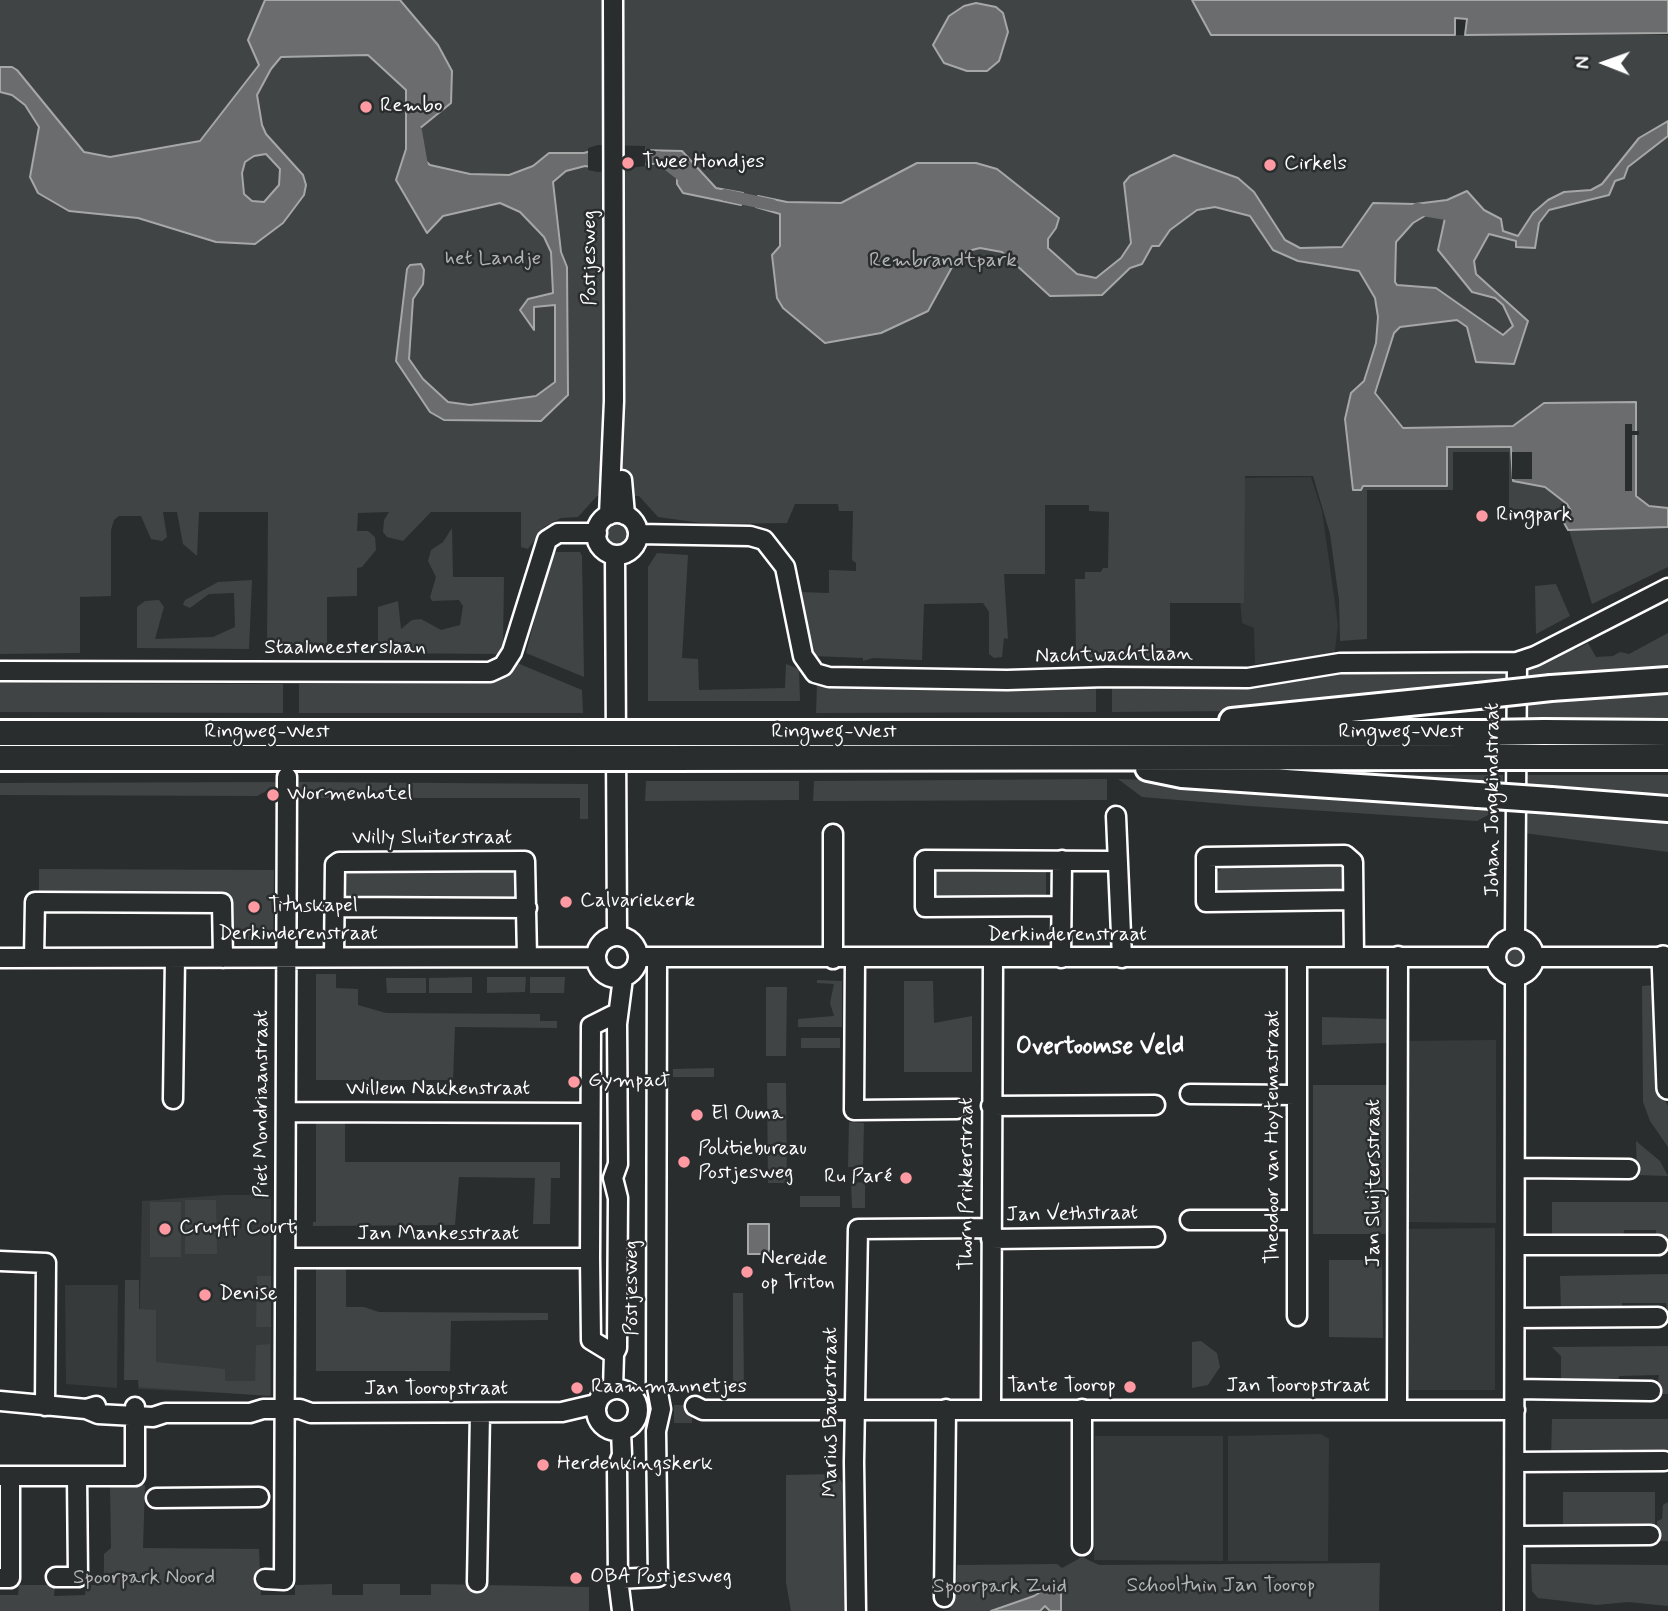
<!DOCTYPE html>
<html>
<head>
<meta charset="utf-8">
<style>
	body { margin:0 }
	#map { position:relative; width:1668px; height:1611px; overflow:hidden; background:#2a2d2e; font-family:Mynerve,sans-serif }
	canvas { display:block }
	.north { position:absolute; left:1570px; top:28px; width:70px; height:70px; -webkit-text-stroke:5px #2a2d2e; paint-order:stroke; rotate:271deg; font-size:19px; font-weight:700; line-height:28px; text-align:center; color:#fff }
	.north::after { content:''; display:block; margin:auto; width:24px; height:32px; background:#fff; clip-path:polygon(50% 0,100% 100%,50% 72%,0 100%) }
</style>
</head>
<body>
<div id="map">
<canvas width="1668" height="1611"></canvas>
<div class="north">N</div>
</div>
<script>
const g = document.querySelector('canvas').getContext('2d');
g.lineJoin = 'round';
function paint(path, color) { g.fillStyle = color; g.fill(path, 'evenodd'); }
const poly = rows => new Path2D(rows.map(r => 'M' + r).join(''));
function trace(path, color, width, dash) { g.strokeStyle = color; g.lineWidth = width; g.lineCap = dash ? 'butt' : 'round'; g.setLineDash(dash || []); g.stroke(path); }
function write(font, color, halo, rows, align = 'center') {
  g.font = font + ' Mynerve,sans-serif'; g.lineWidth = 5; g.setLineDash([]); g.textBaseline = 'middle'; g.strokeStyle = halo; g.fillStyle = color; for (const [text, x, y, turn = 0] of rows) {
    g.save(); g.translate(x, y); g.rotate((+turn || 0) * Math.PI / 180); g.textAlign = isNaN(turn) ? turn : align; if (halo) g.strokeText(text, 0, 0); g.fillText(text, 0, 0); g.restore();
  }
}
paint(poly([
	[1311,477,1322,511,1338,625,1334,658,1255,664,1254,628,1242,623,1240,599,1243,478],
	[1496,1040,1496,1223,1404,1222,1405,1041],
	[223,1195,271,1195,271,1395,138,1389,142,1201],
	[1495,1228,1495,1390,1401,1390,1404,1229],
	[65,1285,118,1285,117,1388,66,1384],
	[1321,1434,1329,1439,1328,1561,1228,1561,1228,1436],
	[1095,1436,1223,1436,1223,1561,1094,1560]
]), '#373a3b');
paint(poly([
	[0,0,1192,0,1211,35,1668,35,1668,567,1592,604,1569,530,1559,510,1509,509,1509,452,1453,452,1453,490,1367,490,1367,639,1340,641,1339,600,1330,534,1313,476,1245,476,1244,603,1170,603,1170,654,1166,658,1080,658,1076,655,1075,579,1085,579,1085,572,1101,572,1103,568,1108,568,1109,512,1089,511,1089,505,1045,505,1045,574,1004,574,1008,639,1004,638,1002,657,994,658,989,654,989,612,983,603,924,604,922,660,873,658,863,661,863,658,813,656,799,592,829,593,829,570,856,571,856,563,852,560,853,511,839,511,838,504,795,504,787,523,709,524,658,517,639,496,597,496,578,517,561,518,544,527,528,549,521,547,521,512,431,512,403,541,387,537,383,532,384,520,389,512,358,513,357,531,368,531,375,537,376,550,362,567,357,568,357,596,327,597,327,653,267,652,268,512,199,512,197,556,183,544,177,512,163,512,167,537,162,541,151,539,141,516,119,516,114,520,111,530,111,596,80,597,80,653,0,654],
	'606 535a12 12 0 1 1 24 0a12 12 0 1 1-24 0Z',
	[452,528,453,577,504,577,503,646,498,654,378,653,378,607,398,601,401,629,412,620,421,619,441,630,460,625,463,606,459,600,432,601,430,597,436,577,428,561,431,550,443,542],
	[556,552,580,552,582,556,584,677,526,653,551,556],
	[657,553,688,555,682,658,698,659,699,690,785,688,786,664,799,669,800,701,648,701,648,567],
	[252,580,249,649,137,648,137,607,145,601,159,600,164,607,155,639,213,637,235,627,234,593,209,594,190,608,183,605,185,600,218,582],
	[1556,584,1570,616,1536,634,1535,586],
	[1668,633,1668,674,1524,682,1524,671,1572,646,1575,650,1588,643,1596,657,1613,656,1620,652,1629,654],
	[510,660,582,690,583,713,299,713,299,684,477,683,490,679],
	[1514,664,1514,683,1237,711,1112,712,1112,684],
	[0,683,283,684,283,713,0,712],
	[817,683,1096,684,1096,712,816,713],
	[1668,694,1668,718,1524,720,1524,699],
	[1332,774,1503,775,1503,786],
	[1524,775,1668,775,1668,797,1523,788],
	[1107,779,1107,800,813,801,814,781],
	[1118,779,1148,780,1503,807,1477,821,1249,806,1142,797],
	[646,781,799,781,799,800,645,801],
	[283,782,257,796,0,795,0,783],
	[299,782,588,784,588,819,580,819,580,798,299,798],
	[1523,808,1668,819,1668,852,1524,833],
	[1226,863,1338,863,1345,868,1346,888,1343,892,1221,897,1215,884,1215,875],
	[1046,868,1046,902,927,902,926,869],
	[39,869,274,870,273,940,228,940,228,893,39,892],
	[343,869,516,869,516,902,343,902],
	'1502 957a12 12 0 1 1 24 0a12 12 0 1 1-24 0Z',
	[316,974,336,974,336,988,358,989,358,1005,386,1013,540,1014,540,1021,557,1021,557,1028,455,1027,453,1080,316,1080],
	[472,977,472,993,429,993,429,978],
	[487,977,526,977,525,992,487,993],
	[530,977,565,977,564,993,530,993],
	[386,978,426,978,426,993,387,993],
	[817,980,842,981,842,1027,798,1027,798,1019,834,1016,830,1003,834,984,817,983],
	[904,981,933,981,934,1023,972,1016,972,1072,904,1072],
	[1653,985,1659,1080,1661,1094,1668,1106,1668,1147,1650,1121,1643,1102,1642,986],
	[766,987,787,987,786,1056,766,1056],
	[1322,1017,1387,1019,1387,1043,1322,1045],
	[801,1038,840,1038,840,1048,801,1048],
	[714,1068,714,1077,673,1077,673,1069],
	[767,1083,786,1083,787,1183,768,1183],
	[1313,1085,1389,1085,1390,1234,1313,1234],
	[316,1122,345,1122,345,1162,560,1162,560,1178,551,1178,550,1224,533,1224,535,1178,459,1177,455,1225,313,1226,313,1222,316,1222],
	[849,1122,864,1123,863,1167,848,1167],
	[1636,1141,1660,1161,1668,1176,1637,1175],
	[865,1182,865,1208,852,1208,851,1183],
	[800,1196,840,1196,840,1207,800,1207],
	[185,1200,216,1200,217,1254,185,1254],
	[150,1202,181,1202,181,1257,150,1257],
	[1552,1202,1668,1202,1668,1248,1656,1248,1656,1230,1624,1230,1623,1239,1552,1238],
	[1329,1260,1382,1260,1383,1338,1329,1337],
	[316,1267,346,1267,346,1307,364,1307,379,1312,548,1313,548,1320,451,1321,450,1371,316,1371],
	[1668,1274,1668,1323,1666,1303,1622,1303,1622,1313,1561,1312,1560,1276],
	[257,1276,271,1276,271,1327,256,1327],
	[125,1280,139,1280,139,1309,156,1310,156,1362,225,1369,225,1381,255,1381,256,1345,270,1344,270,1396,139,1387,138,1380,124,1380],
	[733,1293,743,1293,744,1390,733,1390],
	[1201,1341,1217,1353,1220,1367,1208,1385,1192,1388,1192,1342],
	[1668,1346,1668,1394,1656,1394,1659,1375,1619,1376,1618,1384,1561,1384,1561,1356,1552,1347],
	[1552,1419,1668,1419,1668,1468,1666,1449,1623,1449,1622,1457,1551,1457],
	[836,1474,846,1488,845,1611,791,1611,786,1582,786,1475],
	[110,1485,145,1485,143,1548,259,1549,261,1595,295,1595,295,1585,332,1584,332,1595,363,1595,363,1584,400,1584,400,1595,431,1595,431,1584,589,1587,589,1611,0,1611,0,1595,18,1595,19,1585,55,1585,54,1596,85,1595,86,1585,104,1585,104,1554,111,1548],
	[1563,1492,1655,1492,1655,1529,1563,1529],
	[1668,1502,1668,1541,1657,1541,1657,1521,1662,1519,1663,1505],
	[1082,1557,1099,1565,1380,1563,1379,1611,939,1611,950,1610,956,1586,957,1565,1057,1564,1062,1568],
	[1531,1564,1668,1565,1668,1606,1628,1602,1597,1605,1538,1598,1532,1591]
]), '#414445');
const water = poly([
	[265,0,400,0,438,45,452,71,451,103,419,129,419,155,430,165,470,174,509,175,533,166,549,153,584,153,598,149,682,151,716,188,743,193,741,205,683,193,677,184,677,162,598,168,585,166,566,171,553,182,561,252,567,267,568,395,541,421,444,420,430,412,396,361,407,269,410,265,421,264,424,270,423,284,413,299,409,359,423,379,448,402,470,405,536,396,555,382,555,305,534,307,534,330,520,310,528,299,553,293,551,252,544,237,520,212,500,203,443,216,427,233,396,180,406,149,406,90,368,55,281,57,271,69,257,95,262,125,266,134,303,175,306,185,304,195,283,223,255,244,216,242,138,218,69,211,38,193,30,177,39,127,25,105,12,95,0,92,0,67,12,67,17,70,84,152,110,157,200,141,259,65,248,40,265,0],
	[266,154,280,169,279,185,264,202,252,201,244,194,242,173,245,162,254,156,266,154],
	[1192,0,1668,0,1668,33,1465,35,1467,19,1455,18,1455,35,1211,35,1192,0],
	[976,3,996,7,1003,13,1008,32,999,61,987,71,967,71,944,63,933,45,949,16,964,6,976,3],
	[1668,121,1668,136,1628,167,1624,178,1615,181,1609,195,1549,210,1539,223,1535,248,1516,247,1516,241,1489,234,1474,261,1476,274,1528,321,1514,364,1476,362,1467,327,1457,320,1400,327,1394,333,1375,393,1403,428,1513,426,1544,403,1636,402,1636,496,1649,506,1668,508,1668,527,1568,530,1563,521,1571,511,1567,504,1545,487,1513,481,1511,447,1447,447,1447,486,1363,486,1361,490,1353,490,1345,419,1351,393,1364,381,1376,343,1378,317,1375,298,1359,271,1298,261,1273,250,1250,216,1215,207,1197,210,1170,230,1159,246,1152,246,1142,264,1130,268,1102,295,1050,296,1002,252,980,248,968,251,957,258,928,311,881,333,825,343,783,308,777,298,772,255,780,246,780,214,756,207,758,196,787,202,841,203,917,163,976,163,997,169,1059,218,1056,228,1048,239,1048,248,1077,274,1096,278,1121,258,1131,243,1124,183,1130,176,1174,155,1238,178,1254,192,1285,240,1300,248,1342,247,1373,203,1415,204,1447,200,1467,191,1484,210,1501,219,1503,231,1518,236,1533,213,1548,200,1564,192,1591,190,1602,184,1639,138,1668,121],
	[1438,208,1445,218,1438,250,1472,292,1495,298,1503,305,1513,326,1503,335,1436,288,1397,285,1395,282,1396,242,1413,223,1438,208],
	[748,1224,769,1224,769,1254,748,1254,748,1224],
	[1055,1583,1061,1593,1061,1611,1050,1611,1045,1606,1040,1611,991,1611,1034,1596,1055,1583]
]);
paint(water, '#6a6c6d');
trace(water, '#a6a7a7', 2);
paint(poly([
	[598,145,645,146,645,166,598,172,588,170,588,148],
	[1625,424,1632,424,1632,431,1639,431,1639,435,1632,435,1632,491,1625,491],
	[1512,452,1532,452,1532,479,1512,479]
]), '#2a2d2e');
trace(poly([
	[416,131,423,171],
	[652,157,658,157,689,181],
	[725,195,772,205],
	[1417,209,1458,216]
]), '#6a6c6d', 12);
trace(poly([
	[674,1414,695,1414]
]), '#3f4243', 18, [18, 9]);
const minor = poly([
	[622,480,625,515],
	'596 534a21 21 0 1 1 42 0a21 21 0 1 1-42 0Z',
	[609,515,614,401,613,0],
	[638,534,750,536,764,540,785,567,803,656,815,673,829,677,1007,680,1106,677,1248,678,1340,663,1517,662,1535,656,1668,588],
	[615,555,617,935],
	[0,671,490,672,503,666,512,652,547,540,558,533,597,533],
	[1116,816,1122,958],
	[833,834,833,959],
	[1353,900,1206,902,1206,857,1345,855,1353,862,1354,957],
	[1061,906,925,907,925,860,1116,861],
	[335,907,527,908],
	'596 957a21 21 0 1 1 42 0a21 21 0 1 1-42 0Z',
	[1515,938,1517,662],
	'1496 957a19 19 0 1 1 38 0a19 19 0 1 1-38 0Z',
	[334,956,335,865,339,862,525,861,527,957],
	[639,957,1496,957],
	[1534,957,1668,957],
	[0,958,596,957],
	[34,958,35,902,222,903,223,958],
	[1061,958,1062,860],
	[1297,958,1297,1316],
	[855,959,854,1110,957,1109],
	[613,1015,591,1026,590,1258,591,1340,614,1354],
	[1190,1094,1297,1095],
	[173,1099,175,958],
	[991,1106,1155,1105],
	[286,1112,590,1113],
	[1515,1168,1629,1169],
	[1190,1220,1297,1220],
	[991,1239,1155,1237],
	[1515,1245,1658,1245],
	[286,1258,590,1258],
	[0,1261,46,1263,45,1406],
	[1515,1318,1658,1317],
	'596 1410a21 21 0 1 1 42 0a21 21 0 1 1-42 0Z',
	[613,1389,614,1354,617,1348,618,1198,613,1178,618,1164,617,1024,623,978],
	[1515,1389,1651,1391],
	[0,1401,86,1409,96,1406],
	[695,1406,703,1410,1515,1410],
	[86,1409,98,1414,153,1417,165,1413,250,1413,263,1409,300,1409,311,1413,562,1412,596,1404],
	[991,1409,993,958],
	[1082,1409,1082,1545],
	[1397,1409,1398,956],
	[621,1431,622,1455,617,1468,618,1579,622,1611],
	[1515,1462,1664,1461],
	[0,1476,135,1476,135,1407],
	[156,1498,259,1497],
	[1515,1536,1650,1535],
	[56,1577,78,1577,77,1476],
	[0,1578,10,1578,10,1476],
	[265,1579,284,1580,287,777],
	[618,1579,658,1577,656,1431,661,1409,656,1382,657,957],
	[477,1582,480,1413],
	[944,1597,946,1409],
	[856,1611,854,1462,858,1229,991,1228],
	[1514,1611,1515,976]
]);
const major = poly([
	[1663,957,1668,1088]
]);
const highway = poly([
	[1551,688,1668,680],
	[1232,721,1478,696],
	[1544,732,1668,733],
	[0,733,577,733],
	[657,733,1483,733],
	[1544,757,1668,757],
	[0,758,577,758],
	[657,758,1483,757],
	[1148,768,1182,775,1478,795],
	[1551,800,1668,809]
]);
trace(minor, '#fff', 23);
trace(major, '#fff', 26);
trace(highway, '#fff', 30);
trace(minor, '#2a2d2e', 18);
trace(major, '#2a2d2e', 21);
trace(highway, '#2a2d2e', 24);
const highwayBridge = poly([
	[1478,696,1551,688],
	[577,733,657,733],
	[1483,733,1544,732],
	[1483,757,1544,757],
	[577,758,657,758],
	[1478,795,1551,800]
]);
trace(highwayBridge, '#fff', 30, []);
trace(highwayBridge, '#2a2d2e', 24);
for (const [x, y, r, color] of [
	[366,107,7,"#ff9aa2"],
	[628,163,7,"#ff9aa2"],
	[1270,165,7,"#ff9aa2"],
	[1482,516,7,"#ff9aa2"],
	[273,795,7,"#ff9aa2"],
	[566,902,7,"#ff9aa2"],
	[254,907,7,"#ff9aa2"],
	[574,1082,7,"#ff9aa2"],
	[697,1115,7,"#ff9aa2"],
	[684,1162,7,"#ff9aa2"],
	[906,1178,7,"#ff9aa2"],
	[165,1229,7,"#ff9aa2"],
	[747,1272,7,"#ff9aa2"],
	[205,1295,7,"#ff9aa2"],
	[1130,1387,7,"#ff9aa2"],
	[577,1388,7,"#ff9aa2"],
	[543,1465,7,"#ff9aa2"],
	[576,1578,7,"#ff9aa2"]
]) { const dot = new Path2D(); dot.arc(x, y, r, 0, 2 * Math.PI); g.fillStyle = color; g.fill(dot); trace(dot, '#2a2d2e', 2.5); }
write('21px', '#fff', '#2a2d2e', [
	["Rembo",380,107],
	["Twee Hondjes",642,163],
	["Cirkels",1284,165],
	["Ringpark",1496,516],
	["Wormenhotel",287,795],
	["Calvariekerk",580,902],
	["Tituskapel",268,907],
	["Gympact",588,1082],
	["El Ouma",711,1115],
	["Politiebureau",698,1150],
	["Postjesweg",698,1174],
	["Ru Paré",892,1178,"right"],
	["Cruyff Court",179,1229],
	["Nereide",761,1260],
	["op Triton",761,1284],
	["Denise",219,1295],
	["Tante Toorop",1116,1387,"right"],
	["Raammannetjes",591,1388],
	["Herdenkingskerk",557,1465],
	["OBA Postjesweg",590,1578]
], 'left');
write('21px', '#fff', '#2a2d2e', [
	["Postjesweg",591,258,-90],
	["Staalmeesterslaan",345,649],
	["Nachtwachtlaan",1114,656,-1],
	["Ringweg-West",267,733],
	["Ringweg-West",834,733],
	["Ringweg-West",1401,733],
	["Johan Jongkindstraat",1494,800,-90],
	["Willy Sluiterstraat",432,839],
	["Derkinderenstraat",298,935],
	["Derkinderenstraat",1067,936],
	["Willem Nakkenstraat",438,1090],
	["Piet Mondriaanstraat",263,1104,-90],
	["Theodoor van Hoytemastraat",1274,1137,-90],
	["Jan Sluijtersstraat",1375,1183,-90],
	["Thorn Prikkerstraat",968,1184,-90],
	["Jan Vethstraat",1072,1215,-1],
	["Jan Mankesstraat",438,1235],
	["Postjesweg",633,1288,-90],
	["Jan Tooropstraat",1298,1387],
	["Jan Tooropstraat",436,1390],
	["Marius Bauerstraat",832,1412,-90]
]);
write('21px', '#b3b4b5', '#2a2d2e', [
	["het Landje",493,260],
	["Rembrandtpark",943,262],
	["Spoorpark Noord",144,1579],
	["Schooltuin Jan Toorop",1221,1587],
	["Spoorpark Zuid",1000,1588]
]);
write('bold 24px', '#fff', '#2a2d2e', [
	["Overtoomse Veld",1100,1048]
]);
</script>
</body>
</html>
